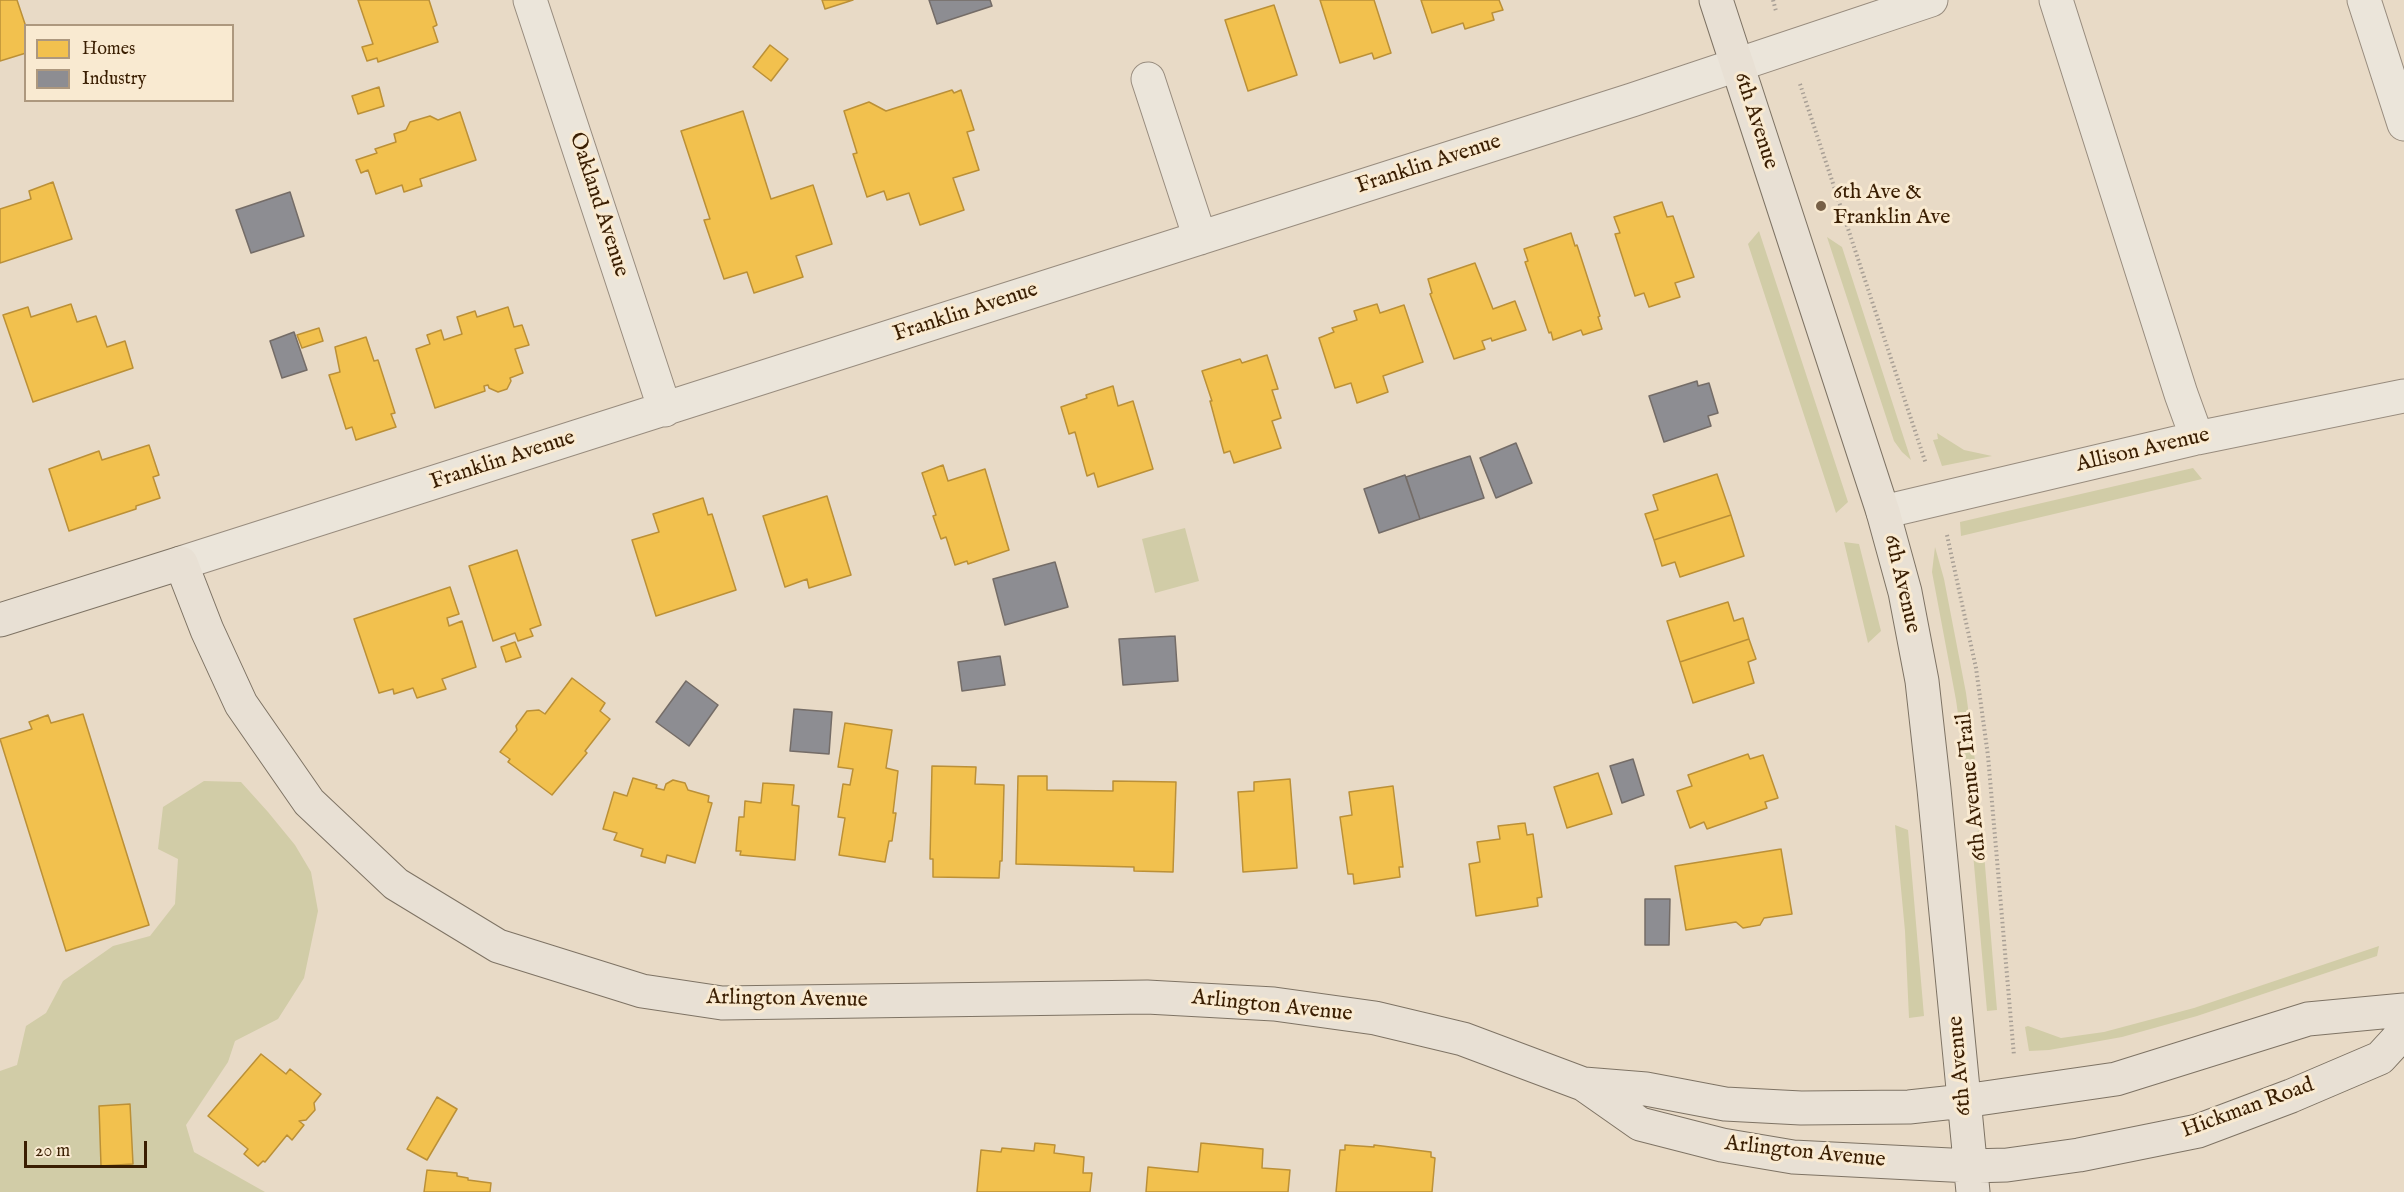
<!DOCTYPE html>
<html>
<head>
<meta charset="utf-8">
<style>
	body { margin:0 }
	#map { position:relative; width:2404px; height:1192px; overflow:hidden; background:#e8dac6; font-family:"IM FELL English",serif }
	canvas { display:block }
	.legend { position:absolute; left:24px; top:24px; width:210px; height:78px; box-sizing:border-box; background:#f9ead1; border:2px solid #ad987e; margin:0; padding:8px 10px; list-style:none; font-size:18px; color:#3a1e02 }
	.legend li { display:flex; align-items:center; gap:12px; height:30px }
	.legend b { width:30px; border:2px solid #ad987e }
	.scale { position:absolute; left:24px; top:1141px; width:123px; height:27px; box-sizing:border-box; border:3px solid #3a1e02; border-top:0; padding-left:8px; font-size:18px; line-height:21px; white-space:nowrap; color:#3a1e02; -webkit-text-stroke:4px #f9ead1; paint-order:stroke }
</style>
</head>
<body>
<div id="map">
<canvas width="2404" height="1192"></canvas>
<ul class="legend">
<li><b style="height:16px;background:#f2c14e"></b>Homes</li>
<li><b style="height:16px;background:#8d8d92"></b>Industry</li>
</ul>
<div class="scale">20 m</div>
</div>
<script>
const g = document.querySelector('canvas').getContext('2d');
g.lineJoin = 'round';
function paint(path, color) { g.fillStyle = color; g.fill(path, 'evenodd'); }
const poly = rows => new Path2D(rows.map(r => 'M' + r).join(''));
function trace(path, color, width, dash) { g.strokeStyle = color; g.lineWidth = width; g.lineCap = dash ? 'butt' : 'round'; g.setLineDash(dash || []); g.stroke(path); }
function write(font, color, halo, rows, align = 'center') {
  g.font = font + ' "IM FELL English",serif'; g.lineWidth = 6; g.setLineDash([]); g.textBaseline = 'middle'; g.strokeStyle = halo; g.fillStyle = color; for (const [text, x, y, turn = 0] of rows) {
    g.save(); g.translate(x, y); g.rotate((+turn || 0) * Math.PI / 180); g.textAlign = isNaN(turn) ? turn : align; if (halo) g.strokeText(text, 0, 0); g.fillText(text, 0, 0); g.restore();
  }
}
paint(poly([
	[1759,231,1848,502,1836,513,1748,244],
	[1827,237,1842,247,1911,460,1902,452,1894,441],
	[1937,433,1964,450,1992,456,1942,466,1933,440,1938,439],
	[2193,468,2202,479,1961,536,1960,522],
	[1185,528,1199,581,1155,593,1142,539],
	[1844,542,1859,544,1881,631,1868,643],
	[1935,547,1944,579,1966,693,1978,783,1969,779,1966,770,1956,700,1932,572],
	[204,781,241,782,268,812,295,845,311,872,318,911,304,978,278,1019,235,1041,228,1062,186,1125,194,1152,265,1192,0,1192,0,1071,17,1065,26,1026,46,1013,63,981,113,946,150,936,175,904,178,859,158,849,163,807],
	[1895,825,1908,830,1924,1016,1909,1018,1905,931],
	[1982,829,1997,1010,1987,1011,1972,842,1974,833],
	[2379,946,2377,956,2197,1016,2122,1037,2049,1050,2029,1051,2025,1027,2028,1026,2061,1038,2104,1032,2194,1008]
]), '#d1cca7');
const homes = poly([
	[0,0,17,0,26,27,26,53,0,61,0,0],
	[358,0,429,0,437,25,433,27,438,42,378,62,377,58,367,61,362,47,373,44,358,0],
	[822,0,853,0,825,9,822,0],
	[1320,0,1374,0,1391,53,1374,59,1372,53,1340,63,1320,0],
	[1421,0,1499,0,1503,10,1492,13,1494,20,1465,29,1463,23,1432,33,1421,0],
	[1274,5,1297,75,1248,91,1225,20,1274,5],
	[770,45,788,59,771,81,753,67,770,45],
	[379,87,384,106,358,114,352,96,379,87],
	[952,90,954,93,961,90,974,130,967,132,979,170,953,178,964,210,920,225,909,193,887,200,884,191,867,197,853,154,857,153,844,111,869,102,886,111,952,90],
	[743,111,771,199,813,185,832,244,796,256,803,277,754,293,747,272,724,279,704,220,710,219,681,131,743,111],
	[460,112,476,160,420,179,422,186,404,192,402,185,376,194,368,170,361,173,356,160,377,153,375,149,396,142,394,134,406,130,410,122,430,116,438,120,460,112],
	[53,182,72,239,0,263,0,209,31,199,29,191,53,182],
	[1662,202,1667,217,1673,216,1694,277,1675,283,1680,297,1649,307,1644,293,1635,296,1615,234,1620,233,1614,217,1662,202],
	[1571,233,1575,246,1577,245,1600,316,1598,317,1602,329,1583,335,1581,330,1553,340,1551,332,1549,333,1525,262,1528,261,1524,249,1571,233],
	[1475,263,1493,309,1515,301,1526,330,1492,341,1491,338,1482,341,1485,349,1454,359,1430,294,1432,293,1428,279,1475,263],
	[71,304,77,322,96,316,107,347,125,341,133,368,33,402,3,315,28,307,31,317,71,304],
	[1377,304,1380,313,1404,305,1423,362,1383,376,1388,392,1357,403,1351,383,1335,388,1319,338,1334,332,1332,328,1357,320,1354,311,1377,304],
	[508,307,514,327,522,325,529,345,515,349,523,373,510,378,511,381,507,389,498,392,489,388,488,385,484,386,485,391,435,408,416,349,430,344,427,335,441,330,444,340,462,334,457,317,475,311,477,317,508,307],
	[319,328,323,341,302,348,297,335,319,328],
	[366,337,374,361,378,360,395,413,391,414,396,427,356,440,352,427,346,429,329,375,340,372,335,347,366,337],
	[1267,355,1278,389,1272,390,1281,418,1272,421,1281,448,1234,463,1230,451,1224,453,1210,401,1212,401,1202,371,1240,359,1242,363,1267,355],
	[1113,386,1118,406,1133,401,1153,469,1098,487,1094,473,1087,476,1075,432,1069,434,1061,407,1087,398,1086,395,1113,386],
	[149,445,159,475,153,477,160,498,136,506,136,509,69,531,49,469,99,451,102,460,149,445],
	[943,465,948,481,985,469,1009,550,968,564,967,561,955,565,946,537,941,539,933,516,936,515,922,473,943,465],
	[1717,474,1731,515,1654,540,1645,514,1658,510,1653,495,1717,474],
	[827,496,851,575,809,588,807,579,785,587,763,516,827,496],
	[703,498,708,515,712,514,736,590,656,616,632,540,659,532,653,514,703,498],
	[1731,515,1744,556,1680,577,1675,562,1662,566,1654,540,1731,515],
	[517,550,541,625,530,629,533,636,518,641,515,633,493,641,469,566,517,550],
	[450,587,459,614,447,618,449,626,462,621,476,667,442,679,446,689,417,698,413,688,394,694,393,689,379,693,354,619,450,587],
	[1728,602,1734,621,1743,618,1749,639,1680,662,1667,621,1728,602],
	[1749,639,1756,659,1748,662,1754,683,1693,703,1680,662,1749,639],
	[515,642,521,657,506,662,501,647,515,642],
	[572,678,605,703,600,711,610,719,585,751,587,753,552,795,508,762,510,759,500,752,517,730,516,726,527,711,539,710,545,714,572,678],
	[83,714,149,925,66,951,0,739,32,729,29,722,48,715,51,723,83,714],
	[845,723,892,730,886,768,898,771,893,813,896,813,892,841,889,841,885,862,839,855,845,818,838,817,843,784,850,785,853,769,838,767,845,723],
	[1748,754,1750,759,1763,755,1778,798,1765,802,1767,808,1707,829,1704,822,1690,828,1677,791,1692,786,1688,775,1748,754],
	[932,766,976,767,975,784,1004,785,1002,861,1000,861,999,878,933,877,933,859,930,859,932,766],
	[1598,773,1612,814,1567,828,1554,787,1598,773],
	[1018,776,1047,776,1047,790,1113,791,1113,781,1176,782,1173,872,1134,871,1134,867,1016,864,1018,776],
	[633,778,657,785,656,788,664,790,666,784,673,780,685,783,688,790,709,796,708,802,712,803,695,863,667,855,665,863,641,856,643,849,614,840,617,833,603,829,614,792,627,796,633,778],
	[1290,779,1297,868,1243,872,1238,792,1254,791,1254,782,1290,779],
	[763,783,794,785,792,805,799,806,795,860,740,855,741,851,736,851,739,817,744,817,745,801,761,803,763,783],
	[1393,786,1403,867,1399,867,1400,877,1354,884,1353,874,1348,874,1340,817,1352,815,1349,792,1393,786],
	[1525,823,1527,835,1533,834,1542,897,1537,898,1538,906,1476,916,1469,864,1480,862,1477,842,1500,839,1498,826,1525,823],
	[1781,849,1792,914,1764,918,1760,925,1743,928,1736,922,1686,930,1675,866,1781,849],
	[261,1054,286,1074,290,1069,321,1094,314,1103,315,1110,306,1120,299,1121,304,1125,292,1140,287,1135,265,1162,263,1161,258,1166,244,1154,248,1149,208,1116,261,1054],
	[437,1097,457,1109,427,1160,407,1149,437,1097],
	[130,1104,133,1164,101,1166,99,1106,130,1104],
	[1035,1143,1055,1145,1054,1153,1084,1157,1083,1173,1092,1173,1090,1192,977,1192,981,1150,1001,1152,1002,1148,1034,1151,1035,1143],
	[1201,1143,1263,1149,1262,1168,1290,1170,1288,1192,1146,1192,1148,1167,1198,1172,1201,1143],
	[1345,1145,1374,1147,1374,1145,1431,1152,1431,1157,1435,1158,1432,1192,1336,1192,1340,1150,1345,1150,1345,1145],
	[427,1170,457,1173,457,1176,468,1178,468,1180,491,1183,490,1192,424,1192,427,1170]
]);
paint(homes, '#f2c14e');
trace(homes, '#bb9037', 1.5);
const industry = poly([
	[929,0,990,0,992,6,937,24,929,0],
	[290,192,304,236,251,253,236,210,290,192],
	[294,332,307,370,282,378,270,341,294,332],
	[1697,381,1698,386,1709,383,1718,413,1708,416,1711,426,1664,442,1649,396,1697,381],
	[1516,443,1532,483,1496,498,1480,458,1516,443],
	[1470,456,1484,498,1420,519,1406,477,1470,456],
	[1405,475,1420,519,1379,533,1364,489,1405,475],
	[1055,562,1068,607,1005,625,993,579,1055,562],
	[1175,636,1178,681,1123,685,1119,639,1175,636],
	[1000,656,1005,685,962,691,958,662,1000,656],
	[686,681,718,705,689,746,656,722,686,681],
	[794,709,832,712,829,754,790,751,794,709],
	[1633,759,1644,795,1622,803,1610,766,1633,759],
	[1645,899,1670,899,1669,945,1645,945,1645,899]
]);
paint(industry, '#8d8d92');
trace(industry, '#746c67', 1.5);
const minor = poly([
	[530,0,665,410],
	[2056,0,2181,394,2197,438],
	[2364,0,2404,124],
	[1148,79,1200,238],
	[1883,512,2197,438,2404,396],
	[181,563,1632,100,1931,0]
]);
const major = poly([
	[1716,0,1883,512,1905,592,1922,681,1934,789,1973,1192],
	[0,620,181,563,207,630,241,704,309,802,396,884,498,946,642,991,722,1003,1147,997,1274,1004,1375,1018,1463,1039,1583,1084,1640,1124,1722,1145,1793,1157,1970,1166,2007,1165,2079,1155,2198,1131,2291,1096,2380,1058,2404,1032],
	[1584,1084,1646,1089,1725,1104,1801,1108,1909,1107,1964,1101,2116,1079,2308,1019,2404,1010]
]);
trace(minor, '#988c7e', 35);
trace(major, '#7e7364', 35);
trace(poly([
	[1773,0,1776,11],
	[1800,84,1926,464],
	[1947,535,1976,668,1988,756,2014,1056]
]), '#a9a096', 4, [1.5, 3]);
trace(minor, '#ebe5da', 33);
trace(major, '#e8e0d4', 33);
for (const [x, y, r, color] of [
	[1821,206,6,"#776047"]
]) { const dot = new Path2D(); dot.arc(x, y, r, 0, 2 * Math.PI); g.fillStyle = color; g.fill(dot); trace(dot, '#f9ead1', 2); }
write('22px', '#3a1e02', '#f9ead1', [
	["6th Avenue",1755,121,72],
	["Franklin Avenue",1429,165,-18],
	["Oakland Avenue",598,205,72],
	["Franklin Avenue",966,313,-18],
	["Allison Avenue",2143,451,-13],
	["Franklin Avenue",503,461,-18],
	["6th Avenue",1901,584,77],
	["6th Avenue Trail",1973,787,-96],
	["Arlington Avenue",787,1000,1],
	["Arlington Avenue",1272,1007,6],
	["6th Avenue",1961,1066,-95],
	["Hickman Road",2248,1109,-20],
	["Arlington Avenue",1805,1153,6]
]);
write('22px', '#3a1e02', '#f9ead1', [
	["6th Ave &",1833,193],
	["Franklin Ave",1833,218]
], 'left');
</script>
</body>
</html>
